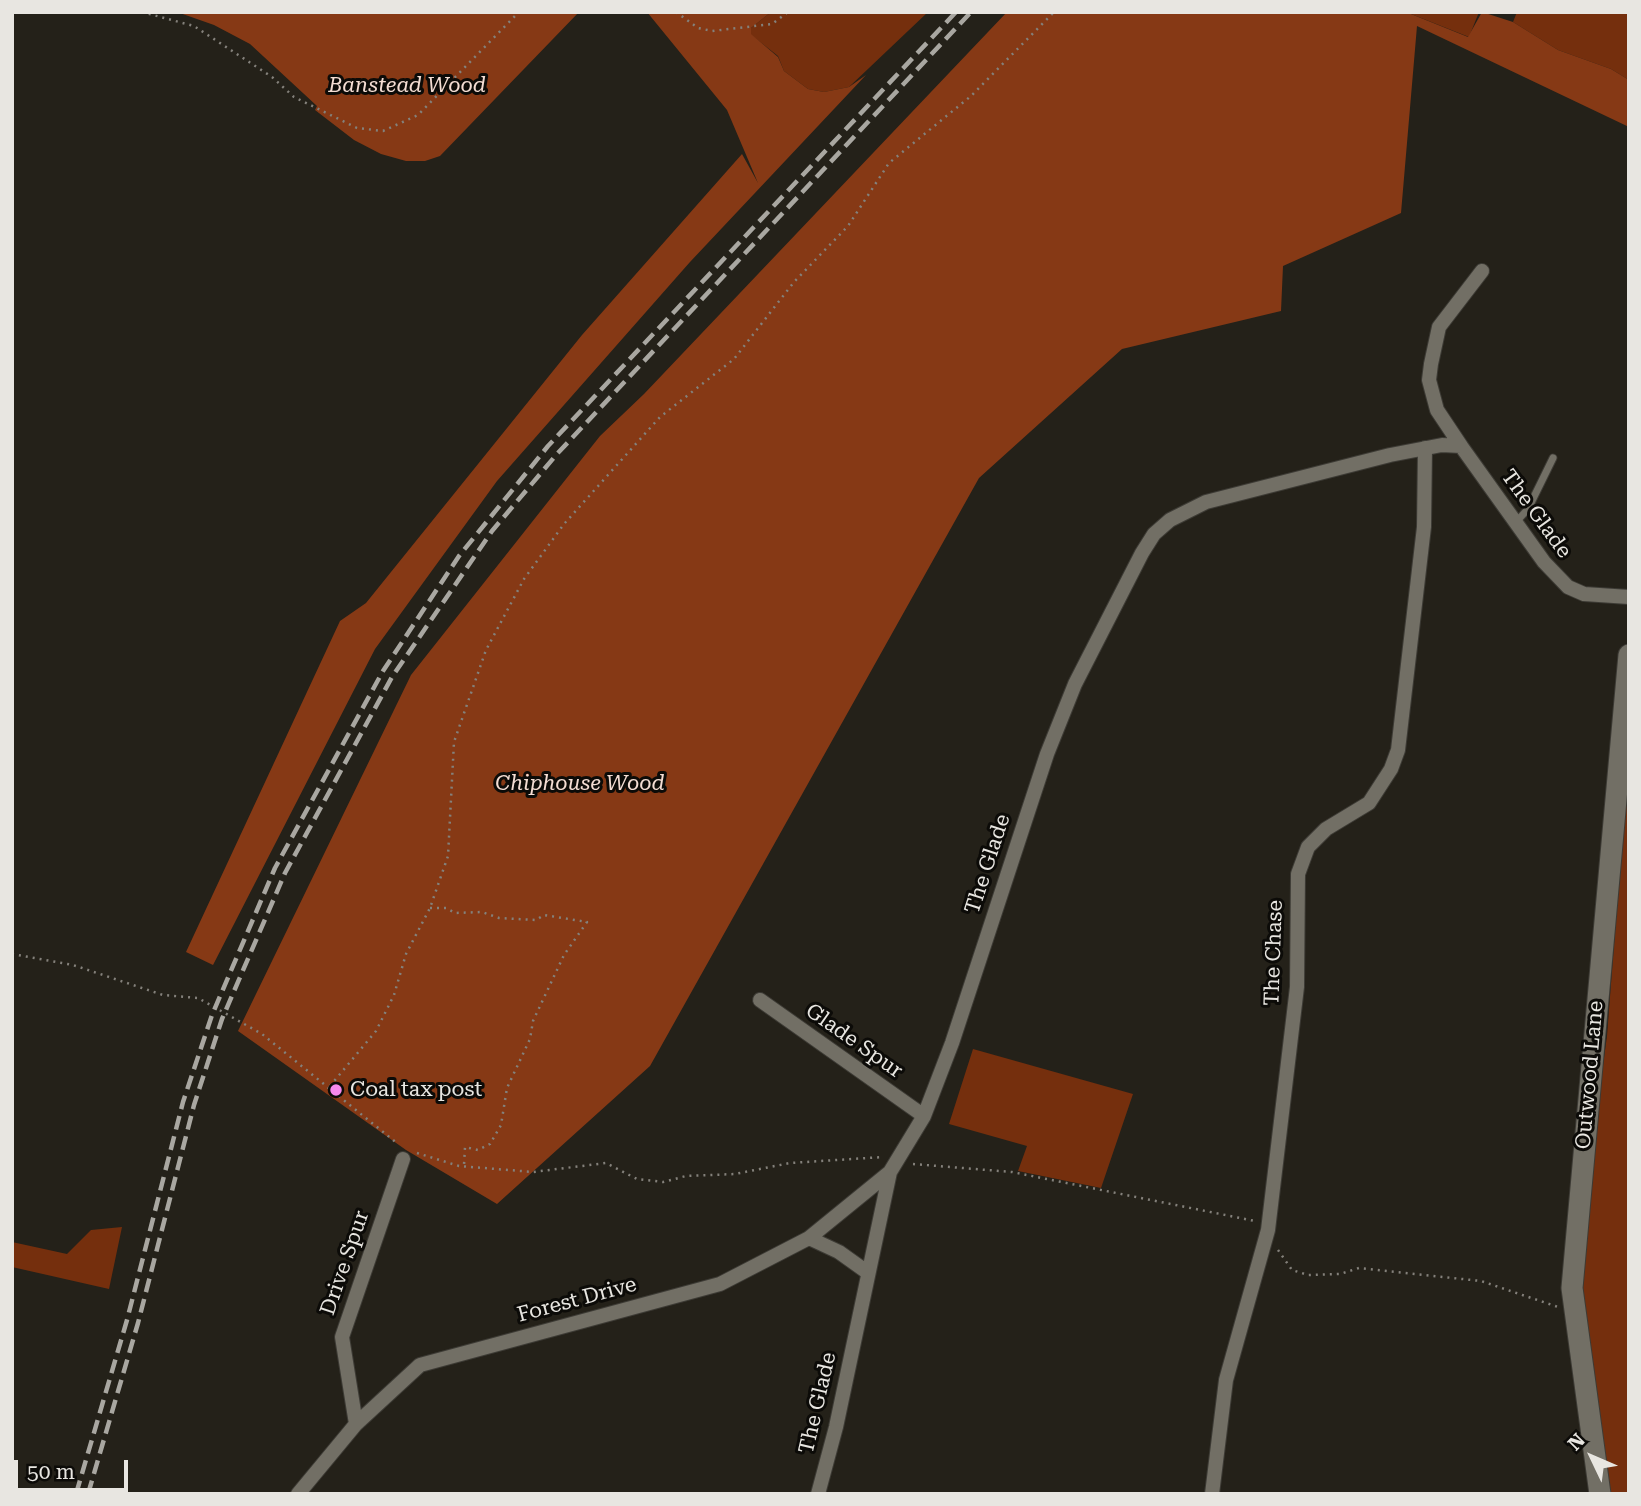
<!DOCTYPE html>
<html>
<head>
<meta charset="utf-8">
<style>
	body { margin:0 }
	#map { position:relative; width:1641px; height:1506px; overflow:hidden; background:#242119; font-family:"Roboto Serif",serif }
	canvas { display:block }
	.frame { position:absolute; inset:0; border:14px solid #e8e6e1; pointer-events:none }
	.north { position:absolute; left:1557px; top:1422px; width:70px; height:70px; -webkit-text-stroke:5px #0c0b08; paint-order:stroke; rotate:314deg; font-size:19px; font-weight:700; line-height:28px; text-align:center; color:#e8e6e1 }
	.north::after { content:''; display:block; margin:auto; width:24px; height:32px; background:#e8e6e1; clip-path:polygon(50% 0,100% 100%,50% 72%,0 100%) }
	.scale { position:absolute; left:14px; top:1460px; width:114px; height:32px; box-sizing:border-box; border:4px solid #e8e6e1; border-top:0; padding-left:9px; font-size:21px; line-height:24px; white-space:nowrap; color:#e8e6e1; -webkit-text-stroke:5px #0c0b08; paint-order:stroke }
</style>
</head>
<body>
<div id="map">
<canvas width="1641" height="1506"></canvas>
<div class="frame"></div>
<div class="north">N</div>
<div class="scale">50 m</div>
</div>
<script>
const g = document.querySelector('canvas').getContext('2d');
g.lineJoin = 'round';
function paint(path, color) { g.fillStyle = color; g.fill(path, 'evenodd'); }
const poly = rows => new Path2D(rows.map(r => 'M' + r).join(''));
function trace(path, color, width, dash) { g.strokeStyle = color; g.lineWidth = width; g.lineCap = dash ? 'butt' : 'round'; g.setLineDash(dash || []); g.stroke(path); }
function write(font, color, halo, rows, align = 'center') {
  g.font = font + ' "Roboto Serif",serif'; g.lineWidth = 6; g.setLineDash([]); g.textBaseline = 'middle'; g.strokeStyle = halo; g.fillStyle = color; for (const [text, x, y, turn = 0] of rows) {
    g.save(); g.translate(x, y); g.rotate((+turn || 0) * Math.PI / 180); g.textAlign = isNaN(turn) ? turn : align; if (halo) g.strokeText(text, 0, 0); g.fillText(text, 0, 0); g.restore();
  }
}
paint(poly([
	[771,12,928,12,849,87,824,92,808,89,784,71,778,56,750,34,751,28],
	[1406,12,1479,12,1469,37],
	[1517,12,1629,12,1629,80,1611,69,1558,50,1513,22],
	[1629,746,1629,1494,1600,1494,1572,1288,1607,1036],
	[973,1049,1133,1094,1101,1188,1018,1171,1027,1146,949,1124],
	[122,1227,109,1289,12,1267,12,1242,67,1254,91,1230]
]), '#752f0d');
paint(poly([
	[177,12,579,12,440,156,425,161,406,161,381,154,354,140,315,110,317,106,250,44,214,25],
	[647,12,771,12,751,28,751,34,778,57,784,71,808,89,824,92,849,87,866,75,690,262,497,481,375,649,213,965,186,952,340,621,366,603,582,335,742,154,758,183,727,110],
	[1007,12,1406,12,1468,37,1482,12,1513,22,1558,50,1611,69,1629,80,1629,127,1417,26,1401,213,1283,266,1281,311,1122,349,979,478,650,1066,497,1204,406,1150,238,1031,411,675,600,436,644,394]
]), '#863915');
const service = poly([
	[1516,522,1528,509,1553,458]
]);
const minor = poly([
	[1461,446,1544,562,1568,587,1584,594,1629,597],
	[760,1000,924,1116],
	[809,1238,839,1252,867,1272],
	[356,1424,342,1337,403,1159],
	[298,1494,356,1424,420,1365,720,1284,809,1238,890,1172],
	[818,1494,836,1427,890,1172,924,1116,952,1043,1047,754,1075,684,1142,553,1154,534,1170,520,1206,502,1390,455,1442,445,1461,446,1437,410,1429,380,1431,364,1439,327,1482,271],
	[1212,1494,1226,1380,1268,1230,1297,987,1298,874,1308,847,1326,829,1369,803,1391,769,1398,750,1424,527,1425,448]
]);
const secondary = poly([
	[1600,1494,1572,1288,1629,655]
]);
trace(service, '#3d3b35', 9);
trace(minor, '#3d3b35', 16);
trace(secondary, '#3d3b35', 23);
trace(poly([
	[142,12,194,26,272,77,294,97,357,128,383,131,418,115,519,12],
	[676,12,698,28,712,31,772,24,788,12],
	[430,908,446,908,455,913,482,912,499,918,536,920,544,915,587,922,564,955,533,1021,530,1039,507,1088,501,1125,490,1144,478,1150,465,1147,464,1165],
	[12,954,73,965,163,995,198,998,262,1034,398,1144],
	[330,1086,376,1031,394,995,406,954,430,908,448,856,454,742,486,650,524,579,564,524,660,417,734,359,794,282,848,226,889,163,971,96,1054,12],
	[417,1153,459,1166,533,1172,606,1163,637,1179,663,1182,686,1176,735,1174,790,1163,883,1157],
	[913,1164,1012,1172,1255,1221],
	[1278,1250,1292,1270,1308,1275,1340,1274,1359,1268,1481,1281,1558,1307]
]), '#84817b', 2.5, [2, 5]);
trace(service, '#726f65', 7);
trace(minor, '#726f65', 14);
trace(secondary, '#726f65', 21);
trace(poly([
	[76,1494,127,1320,183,1102,212,1015,275,868,383,671,459,556,548,446,956,12],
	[88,1494,138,1323,194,1105,222,1019,285,873,392,677,492,531,557,454,971,12]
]), '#a9a7a1', 4.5, [14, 7]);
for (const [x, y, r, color] of [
	[336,1090,7,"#f788ec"]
]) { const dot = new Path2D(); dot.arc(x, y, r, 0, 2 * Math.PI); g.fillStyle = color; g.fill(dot); trace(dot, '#0c0b08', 2.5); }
write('italic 21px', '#f4ddd3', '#0c0b08', [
	["Banstead Wood",407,86],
	["Chiphouse Wood",580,784]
]);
write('21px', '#e8e6e1', '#0c0b08', [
	["The Glade",1536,514,54],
	["The Glade",988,864,-72],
	["The Chase",1274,953,-88],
	["Glade Spur",854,1041,35],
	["Outwood Lane",1590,1075,-85],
	["Drive Spur",345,1263,-71],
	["Forest Drive",577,1300,-15],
	["The Glade",818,1403,-77]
]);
write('21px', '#e8e6e1', '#0c0b08', [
	["Coal tax post",350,1090]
], 'left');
</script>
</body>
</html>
